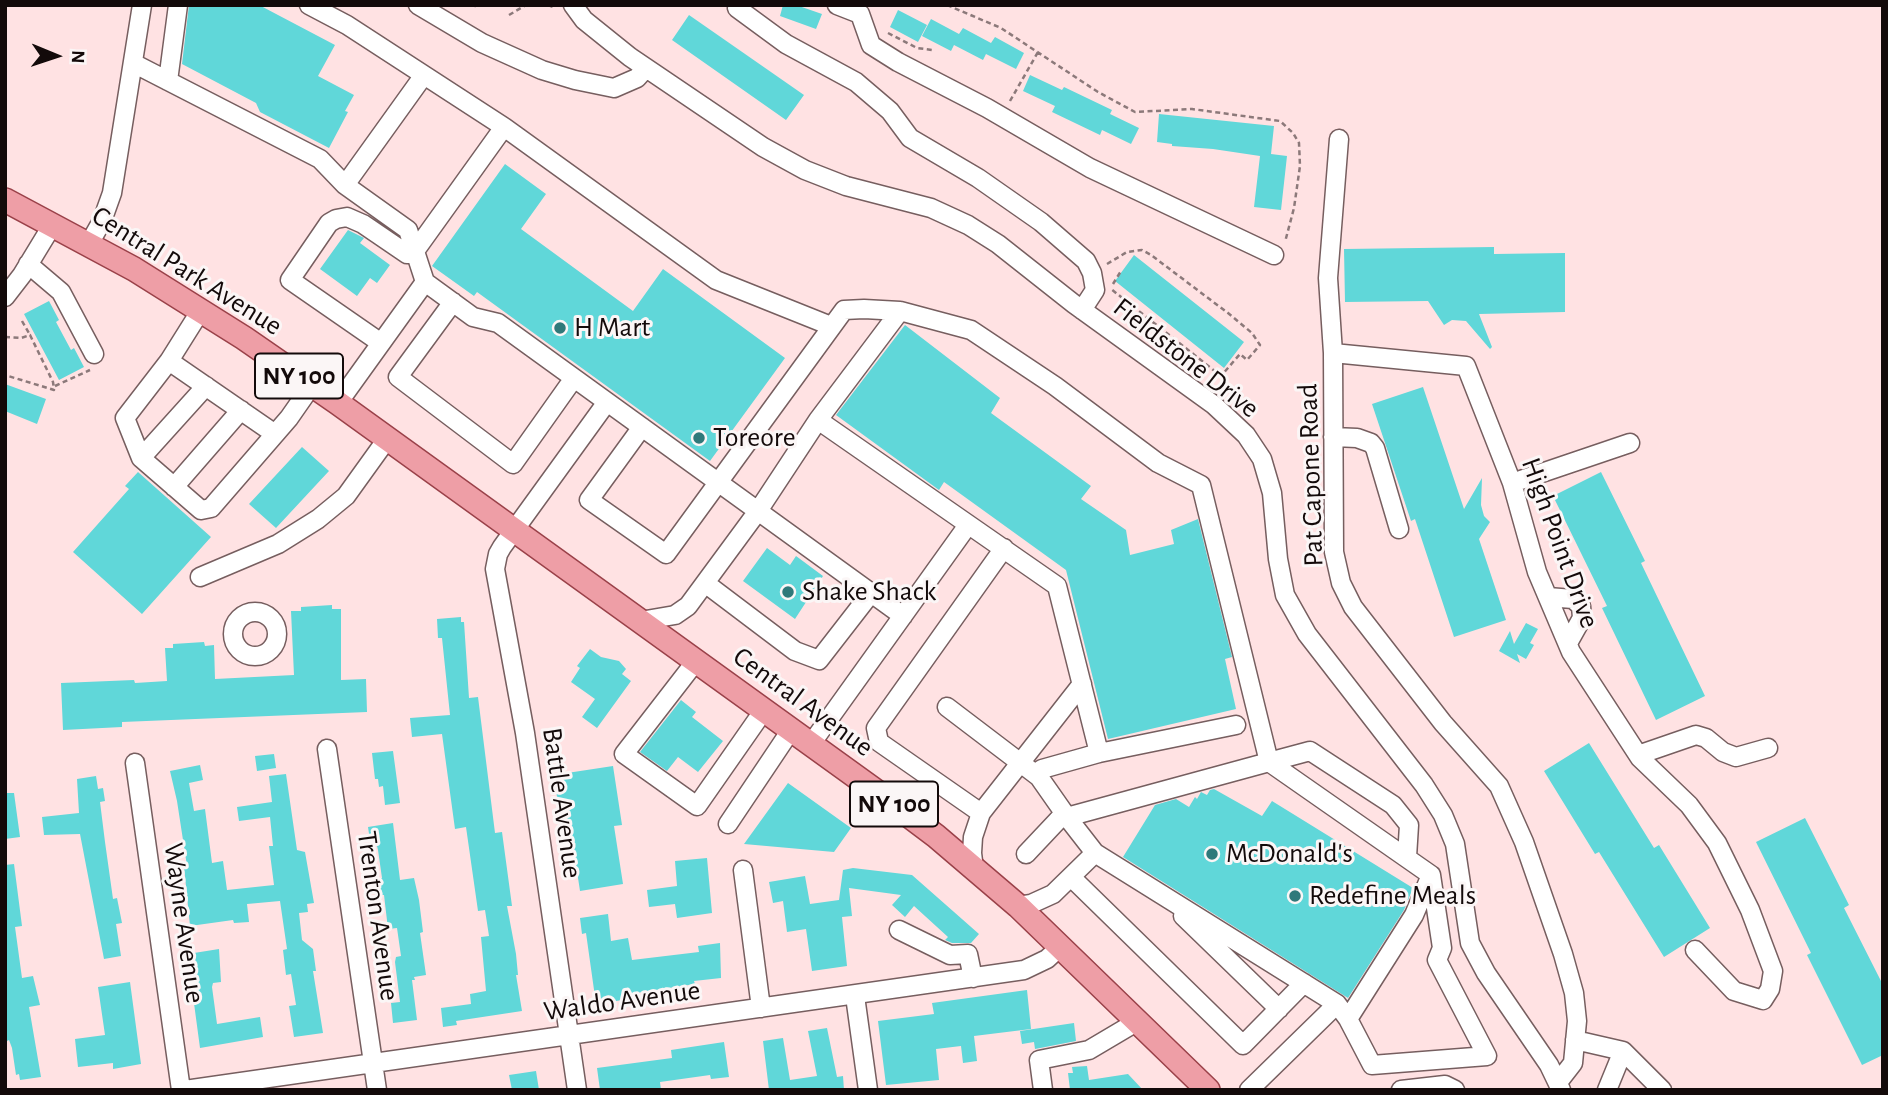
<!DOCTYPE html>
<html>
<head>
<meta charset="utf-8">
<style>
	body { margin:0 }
	#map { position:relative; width:1888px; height:1095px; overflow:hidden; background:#ffe2e3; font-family:"Alegreya Sans",sans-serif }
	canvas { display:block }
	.frame { position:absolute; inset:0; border:7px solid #130a0a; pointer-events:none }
	.north { position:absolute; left:21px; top:21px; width:70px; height:70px; -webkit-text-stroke:5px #fbf6f6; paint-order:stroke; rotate:92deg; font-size:19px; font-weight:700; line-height:28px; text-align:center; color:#130a0a }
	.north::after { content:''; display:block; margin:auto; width:24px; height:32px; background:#130a0a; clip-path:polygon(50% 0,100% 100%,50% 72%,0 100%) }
</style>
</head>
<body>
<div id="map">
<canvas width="1888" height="1095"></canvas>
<div class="frame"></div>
<div class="north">N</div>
</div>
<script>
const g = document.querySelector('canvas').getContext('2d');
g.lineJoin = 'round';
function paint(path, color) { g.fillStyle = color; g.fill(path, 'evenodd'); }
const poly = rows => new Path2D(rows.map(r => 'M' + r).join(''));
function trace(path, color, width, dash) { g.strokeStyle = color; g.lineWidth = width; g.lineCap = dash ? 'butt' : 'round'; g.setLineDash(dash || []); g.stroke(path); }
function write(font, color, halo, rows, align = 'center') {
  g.font = font + ' "Alegreya Sans",sans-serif'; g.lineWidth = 6; g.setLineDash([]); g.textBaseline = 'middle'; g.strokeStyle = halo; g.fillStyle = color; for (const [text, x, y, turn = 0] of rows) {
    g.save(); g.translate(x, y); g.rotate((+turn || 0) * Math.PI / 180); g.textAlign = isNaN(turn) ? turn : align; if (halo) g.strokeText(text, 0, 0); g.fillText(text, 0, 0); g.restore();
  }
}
paint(poly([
	[189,5,259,5,335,45,318,76,354,95,345,111,348,112,329,148,260,112,256,103,182,64],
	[783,5,796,5,822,14,816,29,780,16],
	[898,10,927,25,918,42,890,27],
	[689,15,804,95,786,120,672,40],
	[931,19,959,34,963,28,991,43,995,37,1024,53,1016,69,986,54,983,60,954,45,951,51,922,36],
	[1030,75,1062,90,1064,87,1112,110,1110,114,1139,128,1131,144,1102,130,1100,135,1052,112,1055,106,1023,91],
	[1159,114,1274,126,1271,154,1287,156,1281,210,1254,207,1260,156,1213,149,1172,146,1172,144,1157,142],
	[505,164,546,194,521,229,633,311,663,269,785,358,710,461,477,292,474,296,432,266],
	[348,230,364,238,360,243,390,265,377,283,370,278,357,296,320,269],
	[1494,247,1494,254,1565,253,1565,312,1479,314,1492,347,1490,349,1466,321,1452,320,1444,325,1428,301,1345,302,1344,249],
	[1134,255,1244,342,1224,368,1115,281],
	[49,301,59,320,56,322,71,350,74,348,84,367,59,380,24,314],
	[905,325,1000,398,991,413,1091,486,1081,499,1126,530,1130,555,1174,544,1171,530,1198,519,1232,657,1225,659,1236,709,1108,739,1066,570,944,482,939,490,836,415],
	[5,384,46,399,37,424,5,411],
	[1423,387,1464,509,1482,478,1481,505,1484,516,1490,522,1479,539,1506,620,1454,637,1415,519,1411,521,1372,404],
	[302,447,329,471,276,528,249,504],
	[138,472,211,537,142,614,73,552,129,489,125,486],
	[1601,472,1645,561,1641,563,1705,696,1656,720,1602,608,1607,606,1553,496],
	[767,548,790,565,796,556,823,576,795,619,743,581],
	[332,605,332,609,341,609,341,680,366,679,367,712,122,722,122,727,63,730,61,683,134,680,135,683,167,681,165,648,173,648,173,644,204,642,205,646,214,645,215,679,294,675,291,611,301,611,301,607],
	[461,617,461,622,464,622,469,698,478,697,495,833,502,832,512,906,507,906,516,954,518,975,516,975,522,1011,456,1021,457,1025,443,1027,441,1008,471,1004,470,994,486,991,481,937,489,936,485,910,478,911,466,827,455,829,442,734,412,737,410,718,450,715,442,638,438,638,437,619],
	[1526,623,1538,629,1530,643,1534,645,1526,659,1517,654,1520,663,1499,651,1510,631,1514,644],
	[590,649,601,657,619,661,626,669,622,674,631,681,597,728,582,717,595,699,571,682,580,668,577,666],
	[681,700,696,712,692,717,723,741,698,772,678,757,667,771,640,752],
	[1589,743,1654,848,1659,845,1710,928,1664,957,1599,852,1595,854,1544,771],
	[393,751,400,803,385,805,383,786,379,787,378,779,375,779,372,753],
	[274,754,276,768,257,771,255,756],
	[200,765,203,780,189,783,194,811,205,809,212,863,223,861,227,890,274,885,269,846,273,846,270,817,239,821,237,807,272,802,269,776,286,774,297,850,305,852,314,903,307,904,308,912,299,913,302,940,313,949,316,971,313,971,323,1033,294,1037,289,1006,296,1005,291,974,286,975,283,950,287,949,280,901,247,904,249,922,234,923,233,920,190,926,184,866,187,866,177,801,170,771],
	[613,766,622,825,614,826,623,884,580,891,571,832,562,834,554,775],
	[96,776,98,789,103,788,105,801,100,802,105,842,113,899,117,898,122,923,116,924,121,956,104,959,80,834,44,835,42,817,79,813,77,779],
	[788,783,851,828,834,852,744,844],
	[1214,789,1262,816,1272,801,1413,888,1404,910,1348,998,1123,857,1155,805,1176,799,1189,807,1195,797,1197,799,1201,792,1207,795,1210,790],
	[5,793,14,793,20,837,5,839],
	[1805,818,1849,905,1844,908,1883,985,1883,1055,1862,1065,1807,955,1811,953,1756,842],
	[393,823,400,880,414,878,419,900,423,932,420,933,426,975,414,977,415,980,412,980,417,1020,393,1023,391,1003,400,1002,395,962,396,957,401,956,397,928,388,929,384,895,378,895,376,878,382,878,378,850,377,846,371,847,368,827],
	[707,858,712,913,677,918,675,904,649,907,647,890,677,886,675,861],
	[14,864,22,926,15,927,22,978,33,976,40,1005,29,1007,41,1077,20,1080,19,1074,16,1075,12,1048,9,1040,7,1041,5,1033,5,865],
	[853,868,912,875,979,934,971,943,952,943,945,940,948,937,914,906,905,917,892,905,901,895,849,888,852,916,842,917,847,966,812,971,806,929,787,932,783,901,773,903,769,882,805,876,810,904,839,900,843,870],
	[608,914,611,941,628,938,632,960,699,952,698,946,720,943,721,978,694,981,695,984,636,993,636,998,596,1004,586,933,582,934,580,918],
	[219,949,221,982,213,983,212,987,217,1024,260,1017,263,1037,200,1048,189,966,196,964,194,953],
	[130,982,141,1064,113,1069,113,1063,78,1067,75,1039,105,1035,98,987],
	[1027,990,1031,1029,974,1036,977,1061,963,1063,961,1046,936,1049,939,1080,886,1085,878,1021,934,1014,932,1003],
	[1074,1023,1076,1041,1035,1049,1034,1042,1022,1044,1020,1031],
	[827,1028,837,1077,843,1076,844,1090,769,1090,763,1041,783,1038,790,1080,817,1076,808,1031],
	[724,1042,729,1077,711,1079,710,1075,660,1082,661,1090,600,1090,597,1068,672,1058,671,1050],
	[1087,1066,1089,1080,1128,1074,1143,1090,1070,1090,1068,1073,1073,1073,1072,1067],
	[536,1071,539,1090,512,1090,509,1075]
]), '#60d7d9');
const minor = poly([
	[309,5,347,25,504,127,415,251,407,254,363,224,347,217,336,219,329,223,290,280,381,343],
	[418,5,482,43,542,70,575,80,614,88,637,78,646,68],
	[573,5,584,20,630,57,763,147,805,170,846,186,931,208,968,225,998,244,1074,304,1214,405,1246,435,1262,459,1272,493,1278,559,1285,595,1307,634,1424,785,1443,815,1455,844,1470,943,1486,973,1549,1065,1561,1090],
	[837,5,860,14,871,45,898,62,987,108,1090,168,1274,255],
	[737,8,786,44,856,82,890,111,910,138,978,178,1041,222,1086,261,1092,273,1095,290,1082,310],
	[133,63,320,159,345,185,408,230,425,282,473,317,498,323,903,616],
	[168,81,178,5],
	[504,127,716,280,831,326],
	[1339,139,1328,278,1333,353,1334,552,1341,583,1353,607,1443,723,1499,786,1524,842,1563,954,1574,993,1577,1021,1573,1063,1559,1081],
	[345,185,424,75],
	[89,244,102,221,112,193,142,5],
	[28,264,61,292,94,354],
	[5,297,22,275,53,224],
	[453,302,398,377,513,464,574,378],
	[201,310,169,361,125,418,141,458,201,510,211,508,289,418,312,385],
	[900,311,971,330,1055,386,1158,463,1201,485,1269,762,1310,751,1393,805,1409,825,1407,857],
	[1333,353,1466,366,1512,483,1537,572,1571,652,1640,758,1689,805,1717,843,1750,910,1773,971,1770,989,1763,1000,1734,991,1695,950],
	[169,361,275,434],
	[338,403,425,282],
	[818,420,1057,586,1099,753],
	[1333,437,1357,438,1371,443,1375,448,1399,529],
	[141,458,206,386],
	[1512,483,1630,443],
	[174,487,241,410],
	[200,577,278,544,318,519,346,496,387,439],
	[705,583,795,651,819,660,871,593],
	[1548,597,1573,599,1581,606,1582,618,1568,643],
	'233 634a22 22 0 1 1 44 0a22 22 0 1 1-44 0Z',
	[640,621,675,615,688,606,758,511,818,420,900,311,864,309,844,310,666,554,589,500,642,427],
	[696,661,624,754,697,806,764,710],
	[947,707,1039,777,1067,817,1095,853,1337,1004,1348,1019,1372,1065,1487,1056,1437,960,1442,948,1431,875,1269,762,1067,817,1059,819,1026,854],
	[811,744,968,525],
	[327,749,377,1090],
	[1638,755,1696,735,1706,738,1723,752,1736,757,1768,748],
	[135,763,181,1090],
	[1036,774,1042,769,1099,753,1236,725],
	[981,813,879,742,876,728,1004,548],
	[728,824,791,730],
	[974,869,972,853,973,837,981,813,1082,684],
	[743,870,761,1008],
	[1071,877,1243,1045,1304,983],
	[1018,906,1031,904,1053,894,1095,853],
	[1183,916,1279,1009],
	[899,930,950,955,968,954,973,978],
	[855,996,868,1090],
	[1348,1019,1414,915,1431,875],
	[1575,1040,1623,1051,1662,1090],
	[185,1090,1024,970,1047,959,1060,947],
	[577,1090,525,733,495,569,498,554,502,547,607,402],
	[1043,1090,1039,1060,1089,1050,1138,1021],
	[1249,1090,1337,1004],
	[1401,1090,1445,1085,1455,1090],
	[1607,1090,1623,1051]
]);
const major = poly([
	[5,200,134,269,244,338,338,403,880,794,936,836,1018,906,1208,1090]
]);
trace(minor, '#765e5f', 21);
trace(major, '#9a4149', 26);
trace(poly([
	[475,5,476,7],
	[548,5,555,8],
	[947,5,1001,28,1098,92,1135,112,1192,109,1280,121,1293,133,1299,143,1300,166,1294,208,1285,242],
	[509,15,526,5],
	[888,33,917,48,932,50],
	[1010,101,1038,52],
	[1107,264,1127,252,1142,250,1151,255,1228,313,1252,333,1260,345,1247,360,1240,354,1221,376,1111,289],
	[1113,284,1121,271],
	[22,321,30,335],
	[5,337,21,338,30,335,53,382,54,390,5,375],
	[55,386,90,370]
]), '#8c797a', 2.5, [5, 3.5]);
trace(minor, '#fff', 18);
trace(major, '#ee9ea6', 23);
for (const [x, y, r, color] of [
	[560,328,7,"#2f797a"],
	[699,438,7,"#2f797a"],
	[788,592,7,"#2f797a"],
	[1212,854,7,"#2f797a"],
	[1295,896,7,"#2f797a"]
]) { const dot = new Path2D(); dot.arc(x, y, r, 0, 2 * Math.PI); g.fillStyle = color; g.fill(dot); trace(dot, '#fbf6f6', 2.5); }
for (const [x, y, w] of [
	[299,376,88],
	[894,804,88]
]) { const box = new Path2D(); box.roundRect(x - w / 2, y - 22.5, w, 45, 5); g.fillStyle = '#fbf6f6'; g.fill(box); trace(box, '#130a0a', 2); }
write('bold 26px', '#130a0a', null, [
	["NY 100",299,376],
	["NY 100",894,804]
]);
write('28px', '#130a0a', '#fbf6f6', [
	["Central Park Avenue",187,271,32],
	["Fieldstone Drive",1186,358,38],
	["Pat Capone Road",1311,475,-92],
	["High Point Drive",1560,543,70],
	["Central Avenue",803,702,36],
	["Battle Avenue",562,803,82],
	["Trenton Avenue",378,916,82],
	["Wayne Avenue",184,923,82],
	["Waldo Avenue",622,1001,-8]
]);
write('28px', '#130a0a', '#fbf6f6', [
	["H Mart",574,328],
	["Toreore",713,438],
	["Shake Shack",802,592],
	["McDonald's",1226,854],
	["Redefine Meals",1309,896]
], 'left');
</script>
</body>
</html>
